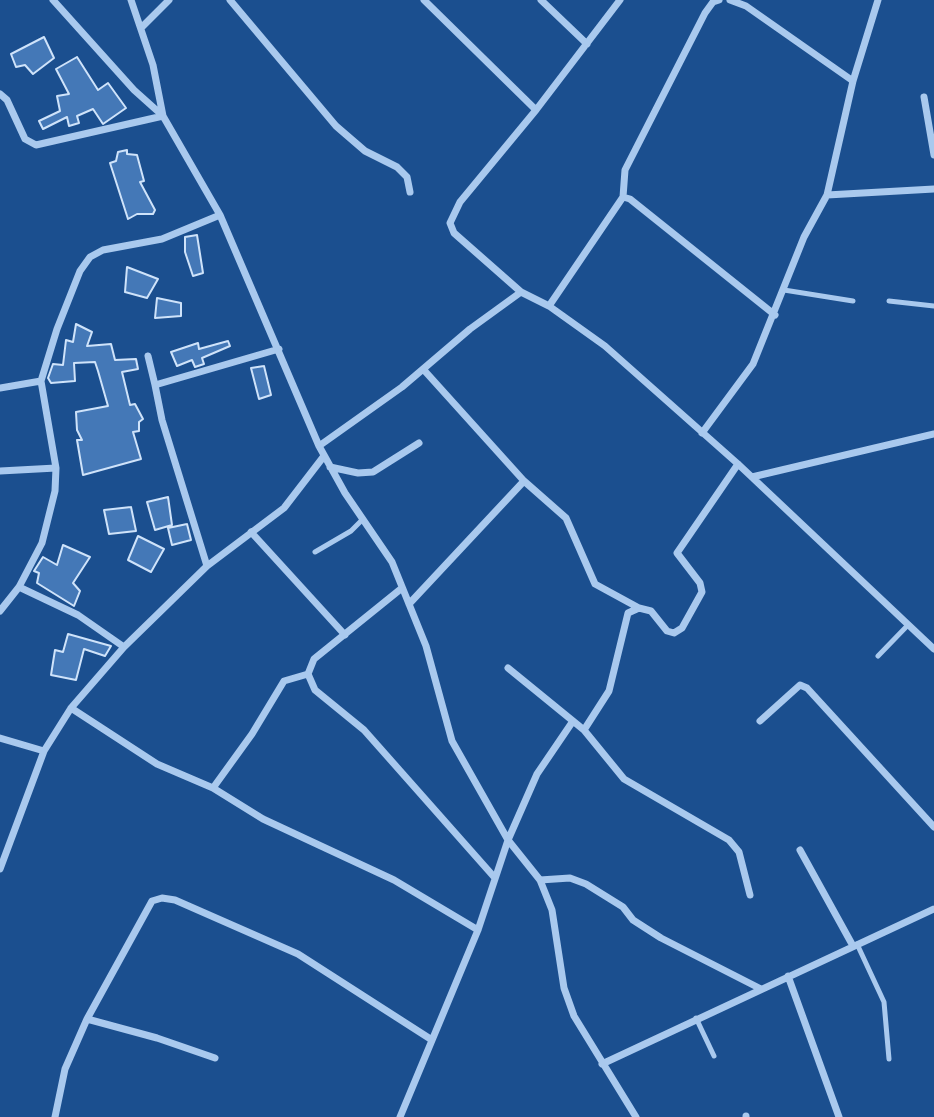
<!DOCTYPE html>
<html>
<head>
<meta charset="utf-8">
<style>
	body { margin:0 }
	canvas { display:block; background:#1b4f8f }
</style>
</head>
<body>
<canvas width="934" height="1117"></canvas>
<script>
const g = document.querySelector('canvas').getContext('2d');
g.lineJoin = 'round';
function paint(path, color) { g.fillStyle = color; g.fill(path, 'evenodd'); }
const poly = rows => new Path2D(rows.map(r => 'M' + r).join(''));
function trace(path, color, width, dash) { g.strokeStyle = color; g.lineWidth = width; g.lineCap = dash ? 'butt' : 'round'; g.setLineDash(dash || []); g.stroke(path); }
const building = poly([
	[44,37,54,58,33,74,25,65,16,67,11,54,44,37],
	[77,57,98,90,108,83,126,108,103,124,93,109,77,116,79,123,69,126,67,117,43,129,39,121,60,111,57,96,69,94,56,69,77,57],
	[127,150,127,154,137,155,144,181,140,182,155,210,153,214,137,214,128,219,110,163,116,161,118,152,127,150],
	[197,235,203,273,193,276,185,252,185,237,197,235],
	[127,267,158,279,147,298,125,292,127,267],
	[157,298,181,303,181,316,155,318,157,298],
	[76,324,92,332,87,346,111,344,115,360,136,359,138,369,122,372,130,405,135,404,143,419,139,422,139,431,133,432,141,459,83,475,77,440,82,440,77,430,76,412,108,406,98,371,95,362,74,363,75,381,51,383,48,378,53,364,63,365,66,340,73,342,76,324],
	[228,341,230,346,202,358,204,364,195,367,192,360,177,366,171,352,198,343,199,349,228,341],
	[264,366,271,395,259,399,251,368,264,366],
	[168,497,172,525,155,530,147,502,168,497],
	[131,507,136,531,109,534,104,510,131,507],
	[187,524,191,540,172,545,168,528,187,524],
	[138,536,164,549,151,572,128,560,138,536],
	[63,545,90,557,73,583,80,591,74,606,37,583,39,573,34,571,43,557,57,565,63,545],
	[68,634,111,646,105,656,84,649,76,680,51,675,55,650,63,652,68,634]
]);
paint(building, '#4478b7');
trace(building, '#cfe3fa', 2);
trace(poly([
	[784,290,853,301],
	[889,301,934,306],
	[315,552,351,531,362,520],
	[878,656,908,625],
	[857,944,884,1002,889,1059],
	[696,1018,714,1056]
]), '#a9c9ee', 5);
trace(poly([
	[53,0,134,90,163,116],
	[131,0,153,65,163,116,220,215,319,446,345,493,392,562,426,646,452,741,508,840,540,880,552,910,564,988,574,1016,636,1117],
	[230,0,336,126,365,151,397,167,407,177,410,192],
	[424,0,536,110],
	[541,0,587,44],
	[620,0,536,110,460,202,450,223,454,233,521,292,549,306,605,346,738,464,934,649],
	[730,0,746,6,853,81],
	[141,28,169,0],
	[0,94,7,100,25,139,36,145,163,116],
	[924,97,934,155],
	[827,195,934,189],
	[623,197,625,170,705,13,713,2,719,0],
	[549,306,623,197,630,199,775,315],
	[148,356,155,385,279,349],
	[423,369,524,481,566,518,595,584,639,608],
	[155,385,162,420,207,566],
	[0,388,41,381],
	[702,433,753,364,804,237,827,195,853,81,878,0],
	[319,446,402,387,470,329,521,292],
	[330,467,358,473,373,472,419,443],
	[0,471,56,468],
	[752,477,934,434],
	[251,532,345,635],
	[19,587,78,615,124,647,207,566,284,508,324,456],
	[402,588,314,659,308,674,315,690,364,730,495,878],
	[409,604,524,481],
	[0,611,19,587,42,543,55,491,56,468,41,381,57,329,80,271,90,257,103,250,162,239,220,215],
	[508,668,584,730,624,779,729,840,739,852,750,895],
	[71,708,157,764,213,788,263,819,394,880,478,930],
	[760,721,800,685,807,688,934,827],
	[584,730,609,691,628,613,639,608,651,611,667,631,674,633,682,628,702,592,700,583,677,553,738,464],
	[0,738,44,751],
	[213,788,252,734,284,681,308,674],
	[800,850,853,946],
	[0,869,44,751,71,708,124,647],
	[540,880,570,878,586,884,623,907,633,920,661,938,761,989],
	[788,976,839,1117],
	[87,1019,157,1038,215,1058],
	[602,1064,934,909],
	[746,1116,746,1117],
	[55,1117,65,1069,87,1019,152,901,162,898,175,900,298,954,432,1040],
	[400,1117,478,930,508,840,537,774,573,721]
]), '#a9c9ee', 7);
</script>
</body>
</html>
